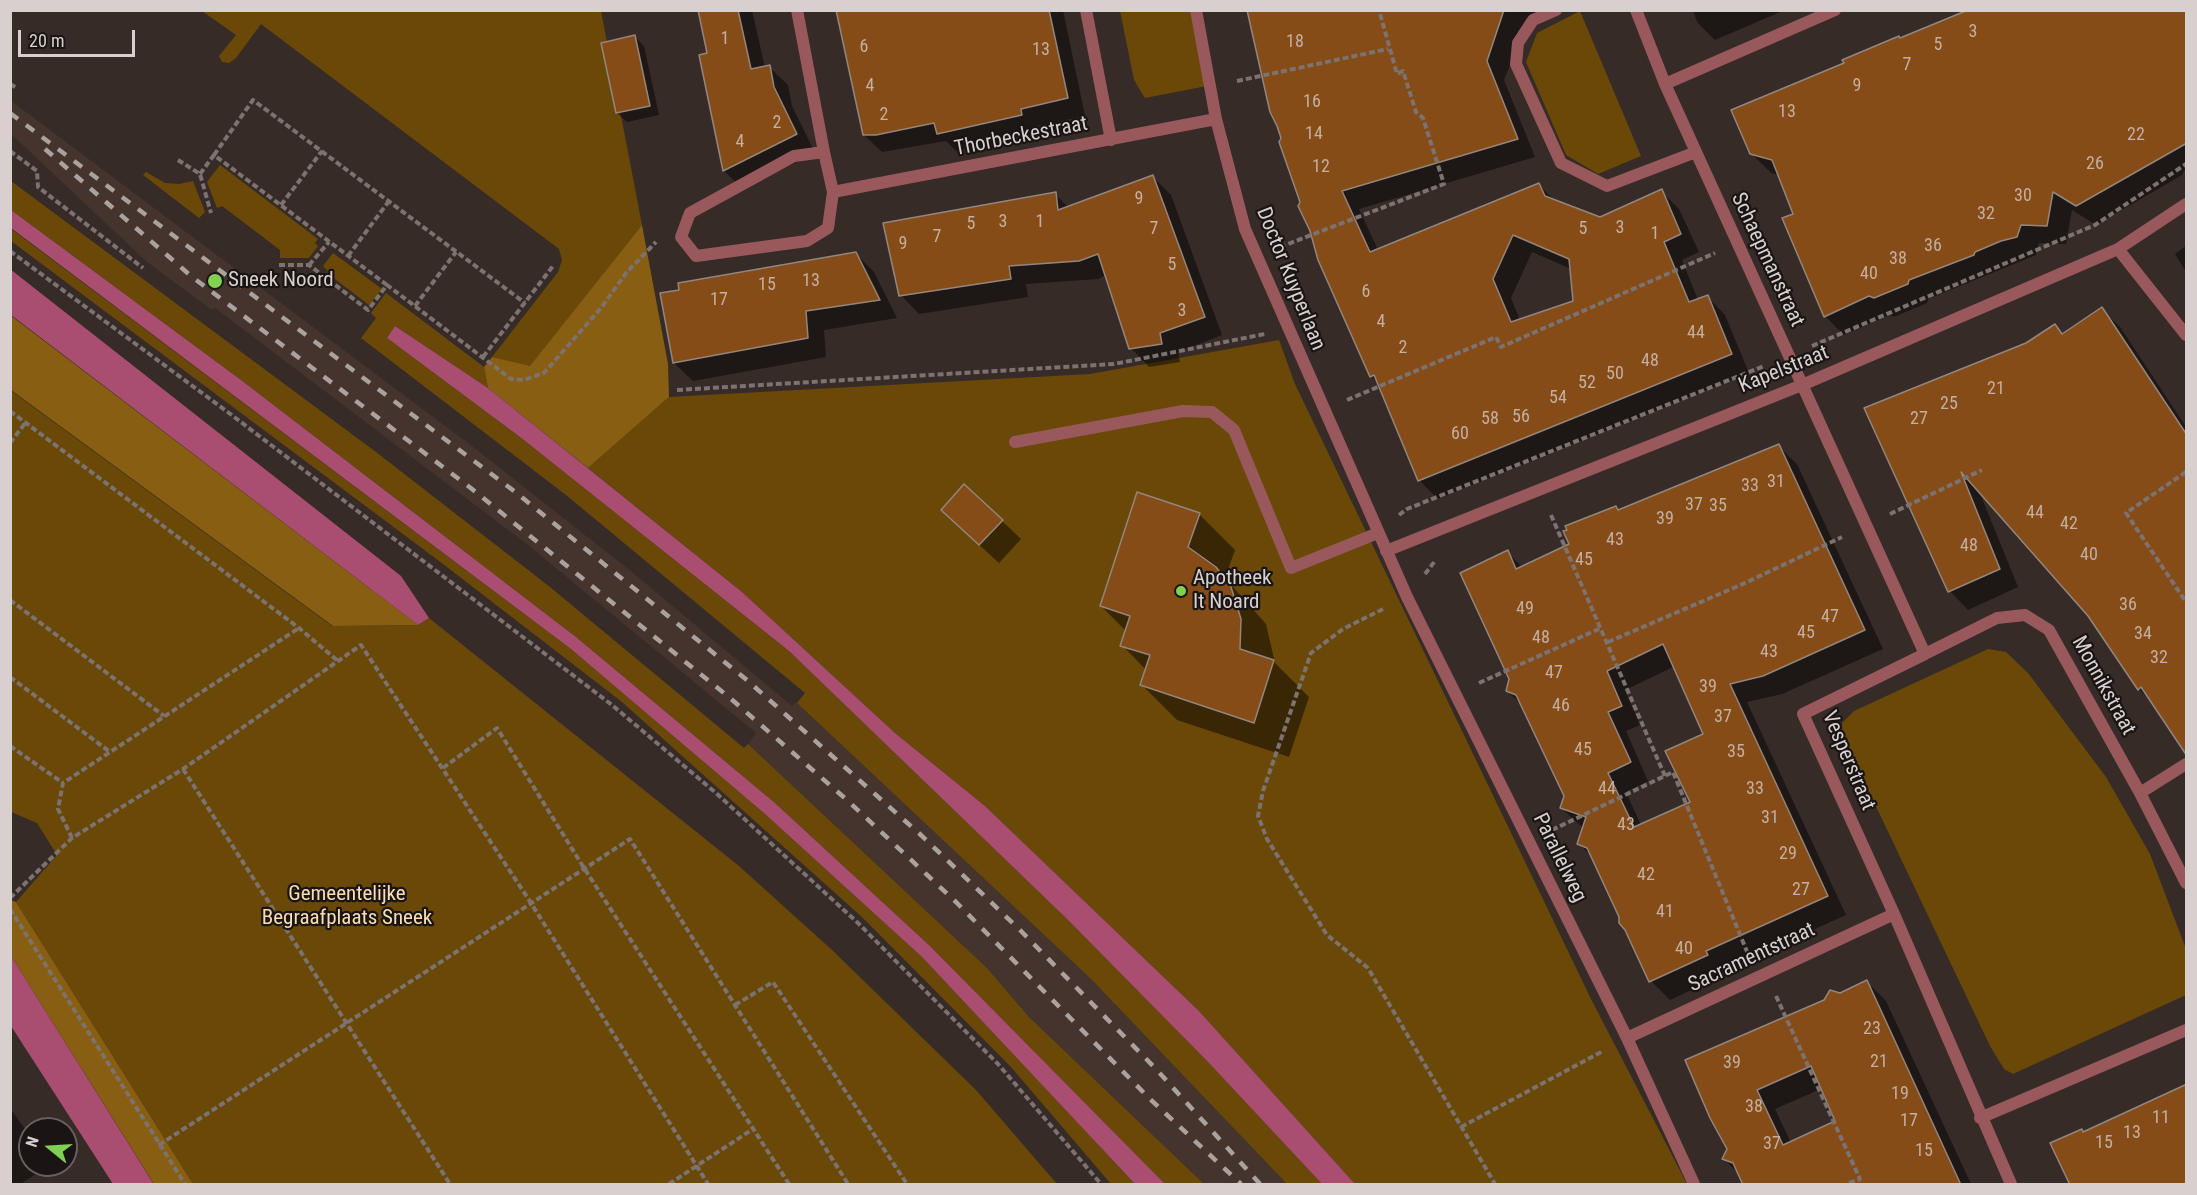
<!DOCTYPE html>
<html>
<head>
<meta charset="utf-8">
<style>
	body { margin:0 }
	#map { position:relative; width:2197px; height:1195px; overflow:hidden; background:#372b28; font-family:"Roboto Condensed",sans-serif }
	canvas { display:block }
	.frame { position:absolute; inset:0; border:12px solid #d8d0ce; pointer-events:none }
	.north { position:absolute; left:18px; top:1117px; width:60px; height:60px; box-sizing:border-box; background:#1a1514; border:2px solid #66605e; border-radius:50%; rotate:288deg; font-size:16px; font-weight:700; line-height:24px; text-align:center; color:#d8d0ce }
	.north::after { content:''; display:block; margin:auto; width:21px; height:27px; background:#80d051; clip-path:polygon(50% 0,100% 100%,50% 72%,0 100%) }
	.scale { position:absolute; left:18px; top:30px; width:117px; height:27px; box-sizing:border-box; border:3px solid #d8d0ce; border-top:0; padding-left:8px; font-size:18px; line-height:21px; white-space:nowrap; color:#d8d0ce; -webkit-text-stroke:4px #1a1514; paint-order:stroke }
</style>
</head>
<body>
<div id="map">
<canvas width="2197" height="1195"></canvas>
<div class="frame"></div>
<div class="north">N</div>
<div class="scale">20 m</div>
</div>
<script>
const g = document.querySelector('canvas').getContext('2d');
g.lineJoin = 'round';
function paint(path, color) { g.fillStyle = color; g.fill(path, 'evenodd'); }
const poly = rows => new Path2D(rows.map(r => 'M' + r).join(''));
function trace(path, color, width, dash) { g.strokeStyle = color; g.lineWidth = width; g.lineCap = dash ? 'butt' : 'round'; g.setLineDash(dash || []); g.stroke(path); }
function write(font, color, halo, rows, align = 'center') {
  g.font = font + ' "Roboto Condensed",sans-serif'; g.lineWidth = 4.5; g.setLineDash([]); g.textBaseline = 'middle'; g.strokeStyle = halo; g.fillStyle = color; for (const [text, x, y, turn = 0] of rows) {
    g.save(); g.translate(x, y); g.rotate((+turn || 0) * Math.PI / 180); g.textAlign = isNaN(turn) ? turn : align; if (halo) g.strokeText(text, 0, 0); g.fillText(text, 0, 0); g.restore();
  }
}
paint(poly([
	[10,100,472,446,632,572,792,706,796,702,1091,979,1287,1184,1204,1184,1029,1017,987,968,748,744,756,733,528,545,215,308,212,310,147,262,11,134]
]), '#45332d');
paint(poly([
	[202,11,601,11,642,225,530,367,492,357,558,272,562,260,559,249,261,24,236,58,229,63,222,62,219,56,236,35],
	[1120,11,1191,11,1207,86,1145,98,1134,80],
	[1580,11,1641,156,1598,174,1566,155,1526,62,1537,33],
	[220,165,318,239,315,243,318,246,309,258,280,258,280,250,222,206,217,208,207,182],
	[146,172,165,183,179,184,193,181,205,212,199,218,143,175],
	[11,181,376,452,550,587,744,748,748,744,987,968,1029,1017,1204,1184,1165,1184,930,946,775,803,576,637,241,380,11,210],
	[10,228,571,649,765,814,922,957,1135,1184,1111,1184,1011,1067,863,918,622,702,443,564,11,241],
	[333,253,382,289,369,305,327,273,328,271,323,266],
	[386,293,484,367,488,388,395,326,387,338,520,437,789,651,1067,919,1208,1062,1322,1184,1287,1184,1091,979,797,703,805,693,566,495,361,338,376,318,371,313],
	[1279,340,1295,384,1592,1001,1687,1184,1355,1184,1199,1011,985,806,895,733,742,592,588,468,669,397,1090,374],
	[10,390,332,626,418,625,429,618,739,866,832,950,976,1090,1057,1184,193,1184,16,902,57,855,37,823,11,812],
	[1988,649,2006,652,2028,673,2106,777,2150,854,2186,949,2186,995,2013,1074,2004,1069,1990,1046,1843,737,1842,723,1854,711]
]), '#6a4808');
paint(poly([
	[642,225,668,364,669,397,588,468,488,388,484,367,492,357,530,366],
	[10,315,418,625,333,626,11,390],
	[11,900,16,902,193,1184,154,1184,11,956]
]), '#885e12');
paint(poly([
	[11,210,241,380,576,637,775,803,930,946,1165,1184,1135,1184,922,957,765,814,571,649,11,228],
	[10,269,401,576,429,618,418,625,11,315],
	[395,326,488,388,742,592,895,733,985,806,1199,1011,1355,1184,1322,1184,1208,1062,1067,919,789,651,520,437,387,338],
	[11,956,153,1183,154,1184,113,1184,11,1026]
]), '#aa4e71');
paint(poly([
	[699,10,752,10,765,68,769,67,788,85,792,106,815,153,743,189,724,171,701,56,709,54],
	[837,10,1063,10,1085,116,1037,126,1038,132,956,151,946,141,882,152,864,135],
	[1456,10,1555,10,1528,22,1504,80,1535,157,1359,209,1378,250,1538,184,1555,201,1600,219,1661,191,1679,209,1699,252,1682,260,1698,300,1707,296,1725,315,1749,373,1438,499,1420,481,1380,386,1371,376,1311,231],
	[1532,252,1571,269,1575,302,1520,320,1511,298],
	[1693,10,1785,10,1715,40,1697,22],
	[2186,10,2186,167,2182,175,2096,225,2072,210,2066,244,2039,243,2036,255,1928,299,1927,303,1894,317,1890,315,1844,335,1825,316,1795,215,1779,175,1771,173,1751,153,1901,40],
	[635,37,644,46,659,115,627,122,617,113],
	[1153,177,1171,195,1222,335,1178,352,1180,362,1149,367,1131,348,1106,275,1098,279,1026,284,1028,297,919,314,901,295,1055,194,1069,208],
	[2186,246,2186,272,2175,254],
	[855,253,874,272,897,318,824,330,826,357,693,381,674,363],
	[2101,309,2120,327,2186,427,2186,736,2139,689,2088,616,1979,491,2018,587,1968,610,1950,591,1866,409,2027,344,2054,326,2063,334],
	[1778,446,1797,464,1883,649,1782,694,1747,702,1846,915,1724,970,1725,974,1670,1000,1651,981,1594,859,1578,843,1583,828,1561,808,1565,796,1524,707,1507,691,1511,679,1507,552,1523,568,1571,545,1616,507,1620,511],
	[1675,666,1705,734,1692,803,1641,825,1626,792,1648,781,1626,731,1640,725,1625,690],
	[1199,514,1235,550,1225,578,1266,624,1275,663,1309,697,1289,757,1177,720,1142,685,1146,670,1122,645,1126,631,1101,606],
	[1002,521,1021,539,999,563,962,529],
	[1867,982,1886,1001,1971,1184,1745,1184,1740,1175,1724,1159,1729,1149,1711,1117,1840,994],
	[1823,1088,1837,1122,1791,1143,1775,1109],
	[10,1108,30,1136,30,1165,49,1165,21,1184,10,1184]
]), '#0007');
const building = poly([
	[698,10,738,10,751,69,770,65,774,87,797,134,723,171,699,55,707,53,698,10],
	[836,10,1049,10,1068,98,1021,109,1022,115,937,134,934,123,876,135,863,135,836,10],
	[1247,10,1504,10,1487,61,1518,139,1342,191,1370,252,1539,183,1545,196,1600,217,1662,189,1681,234,1664,242,1689,302,1708,295,1732,354,1418,481,1374,375,1370,377,1318,260,1310,231,1298,206,1300,202,1279,142,1281,138,1277,126,1270,112,1247,10],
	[1513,235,1569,259,1573,301,1511,322,1493,279,1513,235],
	[1968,10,2187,10,2187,143,2076,206,2053,192,2047,226,2021,225,2017,237,2001,241,1975,252,1974,255,1909,280,1908,284,1874,298,1869,296,1824,317,1782,218,1793,214,1772,160,1750,154,1731,110,1844,63,1842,60,1899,36,1900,38,1968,10],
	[635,35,650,106,616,113,601,43,635,35],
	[1153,175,1205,317,1160,333,1162,344,1129,349,1098,254,1079,261,1009,266,1011,279,899,296,883,223,1056,192,1058,210,1153,175],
	[856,252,880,300,806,311,808,338,673,363,660,293,679,290,678,283,856,252],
	[2102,307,2187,435,2187,756,2141,687,2138,690,2088,616,1961,472,2000,569,1948,592,1864,408,2026,343,2055,324,2062,334,2102,307],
	[1779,444,1865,630,1763,676,1730,684,1828,896,1706,951,1708,955,1649,982,1625,930,1619,923,1619,917,1587,848,1577,844,1586,817,1560,808,1564,796,1516,695,1506,691,1509,679,1460,573,1508,550,1516,569,1569,544,1563,531,1567,530,1565,526,1616,506,1618,510,1779,444],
	[1663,644,1703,734,1665,751,1690,802,1634,827,1608,773,1631,762,1608,712,1622,706,1607,671,1663,644],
	[964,484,1003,520,979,545,941,510,964,484],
	[1137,492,1200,513,1188,547,1216,567,1231,587,1241,619,1240,649,1274,660,1254,723,1140,685,1150,655,1120,646,1130,616,1100,606,1137,492],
	[1867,980,1961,1185,1743,1185,1733,1163,1722,1159,1727,1149,1710,1118,1685,1060,1824,1000,1830,990,1840,993,1867,980],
	[1811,1066,1835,1121,1783,1145,1757,1090,1811,1066],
	[2187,1084,2187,1185,2070,1185,2050,1143,2082,1129,2083,1132,2187,1084]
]);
paint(building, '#864c18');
trace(building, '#92867e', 1.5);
trace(poly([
	[1237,81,1388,49],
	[10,84,17,88],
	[10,151,37,171,38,187,143,268],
	[214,155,253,100,525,303],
	[178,160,200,174,211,213],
	[200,174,214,155,387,285],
	[281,205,322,151],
	[1280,247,1444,184,1423,118,1416,112,1403,71,1397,74,1379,10],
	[10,251,229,413,612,705,716,793,858,923,998,1064,1101,1184],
	[348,256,389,201],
	[279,265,309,265,368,310,387,285,511,379,524,380,544,373,601,308,626,273,656,242],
	[309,265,329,242],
	[415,306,456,252],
	[1812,346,2095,225,2186,164],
	[483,357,553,266],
	[677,390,1114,364,1265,334],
	[1347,400,1496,337,1501,347,1715,253],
	[10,411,299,628,338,661],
	[10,443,26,422],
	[2186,472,2126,513,2186,602],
	[1890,514,1982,470],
	[1399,515,1407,509,1764,366],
	[1551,515,1665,776],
	[1425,574,1435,561],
	[10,600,164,716],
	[1383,609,1343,629,1311,653,1263,791,1258,816,1267,839,1327,935,1368,968,1495,1184],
	[1608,642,1745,583,1842,537],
	[10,677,110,752],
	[1479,683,1601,628],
	[10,746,63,783],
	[443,768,497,728,584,868,789,1184],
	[183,769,450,1184],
	[1552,830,1673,772,1748,954],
	[72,838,58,809,63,783,299,628],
	[10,898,72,838,183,769,361,645,531,903,708,1184],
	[10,909,185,1184],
	[1776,996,1860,1179,1846,1184],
	[735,1005,773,982,907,1184],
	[1461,1127,1603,1051],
	[159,1145,630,839,848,1184],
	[669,1184,753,1129]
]), '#7c726f', 4, [6, 3]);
trace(poly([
	[1015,442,1183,411,1212,412,1234,430,1291,568,1378,533]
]), '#99595c', 12);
trace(poly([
	[797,10,824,152],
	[1086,10,1111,140],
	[1196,10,1216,119,1245,229,1407,597,1627,1038,1694,1184],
	[1556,10,1533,20,1518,43,1516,64,1561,163,1607,186,1696,152],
	[1636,10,1665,84,1925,654,1803,714,1894,914,2011,1184],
	[1665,84,1835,10],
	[833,192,828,228,807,241,696,256,681,237,690,213,794,156,824,152,833,192,1216,119],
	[2118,249,2186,335],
	[1386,551,1802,385,2118,249,2186,204],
	[1925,654,1997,618,2025,615,2049,630,2140,793,2186,883],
	[2140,793,2186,764],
	[1627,1038,1894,914],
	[1980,1118,2186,1030]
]), '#99595c', 12);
trace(poly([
	[10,113,514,491,748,681,922,836,1021,931,1156,1069,1260,1184],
	[45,149,191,276,472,489,730,698,847,800,956,902,1150,1099,1241,1184]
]), '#aba2a0', 4.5, [10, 10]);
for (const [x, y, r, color] of [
	[215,281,8,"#80d051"],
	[1181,591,6,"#80d051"]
]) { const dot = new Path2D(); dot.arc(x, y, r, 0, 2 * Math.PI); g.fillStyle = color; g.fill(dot); trace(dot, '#1a1514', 2); }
write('18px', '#c4afa0', null, [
	["3",1973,32],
	["1",725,39],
	["18",1295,42],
	["5",1938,45],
	["6",864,47],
	["13",1041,50],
	["7",1907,65],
	["4",870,86],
	["9",1857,86],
	["16",1312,102],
	["13",1787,112],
	["2",884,115],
	["2",777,123],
	["14",1314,134],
	["22",2136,135],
	["4",740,142],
	["26",2095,164],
	["12",1321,167],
	["30",2023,196],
	["9",1139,199],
	["32",1986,214],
	["3",1003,222],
	["1",1040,222],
	["5",971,224],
	["3",1620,228],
	["7",1154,229],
	["5",1583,229],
	["1",1655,234],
	["7",937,237],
	["9",903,244],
	["36",1933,246],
	["38",1898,259],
	["5",1172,265],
	["40",1869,274],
	["13",811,281],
	["15",767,285],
	["6",1366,292],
	["17",719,300],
	["3",1182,311],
	["4",1381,322],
	["44",1696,333],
	["2",1403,348],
	["48",1650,361],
	["50",1615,374],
	["52",1587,383],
	["21",1996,389],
	["54",1558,398],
	["25",1949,404],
	["56",1521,417],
	["58",1490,419],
	["27",1919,419],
	["60",1460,434],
	["31",1776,482],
	["33",1750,486],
	["37",1694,505],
	["35",1718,506],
	["44",2035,513],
	["39",1665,519],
	["42",2069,524],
	["43",1615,540],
	["48",1969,546],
	["40",2089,555],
	["45",1584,560],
	["36",2128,605],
	["49",1525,609],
	["47",1830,617],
	["45",1806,633],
	["34",2143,634],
	["48",1541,638],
	["43",1769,652],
	["32",2159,658],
	["47",1554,673],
	["39",1708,687],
	["46",1561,706],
	["37",1723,717],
	["45",1583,750],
	["35",1736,752],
	["44",1607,789],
	["33",1755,789],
	["31",1770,818],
	["43",1626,825],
	["29",1788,854],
	["42",1646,875],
	["27",1801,890],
	["41",1665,912],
	["40",1684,949],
	["23",1872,1029],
	["21",1879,1062],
	["39",1732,1063],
	["19",1900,1094],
	["38",1754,1107],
	["11",2161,1118],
	["17",1909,1121],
	["13",2132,1133],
	["15",2104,1143],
	["37",1772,1144],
	["15",1924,1151]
]);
write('21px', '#d8d0ce', '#1a1514', [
	["Thorbeckestraat",1021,137,-11],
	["Schaepmanstraat",1767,260,65],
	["Doctor Kuyperlaan",1290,279,68],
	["Kapelstraat",1784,370,-22],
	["Monnikstraat",2103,686,61],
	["Vesperstraat",1848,761,67],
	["Parallelweg",1559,858,64],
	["Sacramentstraat",1752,958,-25]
]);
write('21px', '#d8d0ce', '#1a1514', [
	["Sneek Noord",228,281],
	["Apotheek",1193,579],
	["It Noard",1193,603]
], 'left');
write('21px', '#f9ddb3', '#1a1514', [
	["Gemeentelijke",347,895],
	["Begraafplaats Sneek",347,919]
]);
</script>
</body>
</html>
